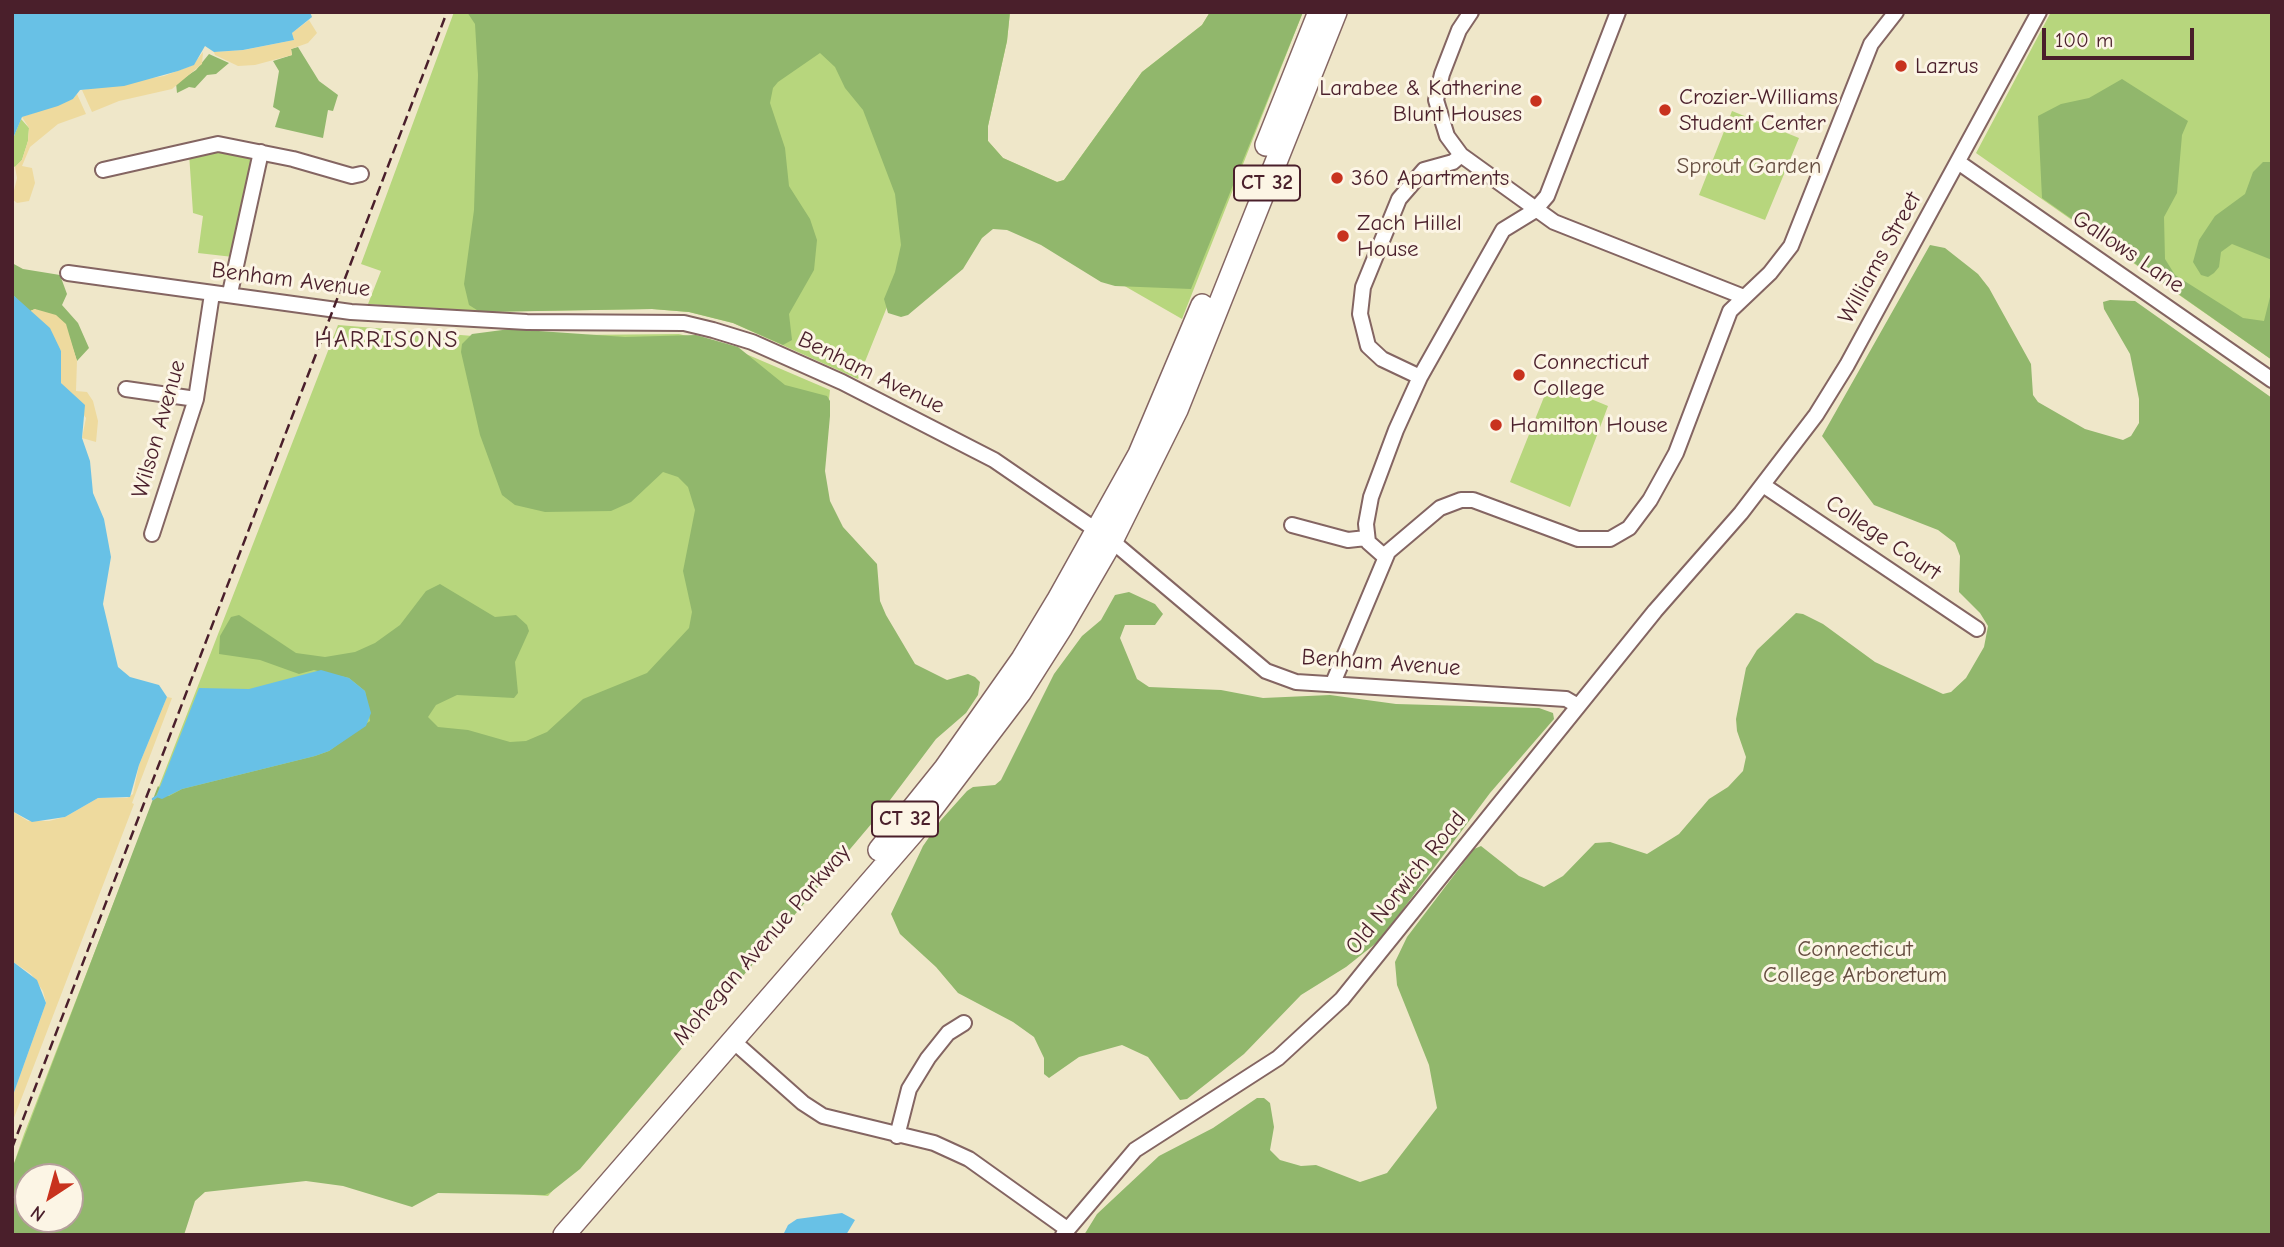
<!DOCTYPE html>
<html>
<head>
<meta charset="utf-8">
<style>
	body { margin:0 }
	#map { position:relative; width:2284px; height:1247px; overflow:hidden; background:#efe7c9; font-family:"Comic Neue",sans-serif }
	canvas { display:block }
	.frame { position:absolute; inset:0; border:14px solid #4a1f2b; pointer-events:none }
	.north { position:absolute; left:14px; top:1163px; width:70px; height:70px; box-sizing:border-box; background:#fcf5e5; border:2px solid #b59f9b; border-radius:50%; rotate:216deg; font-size:19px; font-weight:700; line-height:28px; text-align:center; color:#4a1f2b }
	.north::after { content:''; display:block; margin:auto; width:24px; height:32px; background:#c8321e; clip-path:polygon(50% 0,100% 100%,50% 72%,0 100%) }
	.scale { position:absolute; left:2042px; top:28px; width:152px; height:32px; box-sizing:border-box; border:4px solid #4a1f2b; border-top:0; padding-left:9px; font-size:21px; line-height:24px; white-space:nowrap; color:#4a1f2b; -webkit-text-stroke:5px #fcf5e5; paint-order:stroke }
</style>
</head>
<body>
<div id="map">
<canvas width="2284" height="1247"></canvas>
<div class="frame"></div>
<div class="north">N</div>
<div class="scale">100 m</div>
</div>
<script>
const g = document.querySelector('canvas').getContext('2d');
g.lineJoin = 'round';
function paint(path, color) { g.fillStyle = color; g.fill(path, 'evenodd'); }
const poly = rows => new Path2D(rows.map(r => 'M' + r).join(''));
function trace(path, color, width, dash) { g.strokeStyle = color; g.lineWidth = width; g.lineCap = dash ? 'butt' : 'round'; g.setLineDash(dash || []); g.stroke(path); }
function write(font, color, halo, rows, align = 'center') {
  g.font = font + ' "Comic Neue",sans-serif'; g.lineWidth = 6; g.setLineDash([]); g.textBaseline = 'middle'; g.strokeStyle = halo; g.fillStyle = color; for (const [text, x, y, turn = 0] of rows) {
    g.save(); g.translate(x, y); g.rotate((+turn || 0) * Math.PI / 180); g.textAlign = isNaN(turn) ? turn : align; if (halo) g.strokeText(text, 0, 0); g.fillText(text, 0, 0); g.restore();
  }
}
paint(poly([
	[454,12,1010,12,1007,41,988,126,988,141,1003,158,1057,182,1064,180,1142,72,1202,25,1210,12,1303,12,1182,319,947,184,891,297,858,379,733,323,689,312,652,309,474,312,368,304,381,271,361,264],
	[2051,12,2272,12,2272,360,1976,153],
	[1732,111,1799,138,1765,220,1699,195],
	[21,119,29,128,28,141,22,160,15,167,12,165,12,141],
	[213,147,248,155,252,161,233,257,198,253,203,216,193,213,189,153],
	[338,325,473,336,679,334,725,345,830,390,821,475,860,835,548,1196,132,1168,130,1235,12,1235,12,1169,24,1134],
	[28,1177,70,1177,70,1219,28,1219],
	[1550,382,1608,406,1570,507,1510,482]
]), '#b7d67d');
paint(poly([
	[467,12,1010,12,1007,41,988,126,988,141,1003,158,1057,182,1064,180,1142,72,1202,25,1210,12,1303,12,1191,289,1115,286,1101,282,1041,245,1007,230,993,229,982,238,963,269,908,315,901,317,888,313,884,299,895,272,901,245,895,194,863,110,845,88,835,67,820,53,778,82,773,88,770,103,785,148,789,186,810,219,817,240,814,270,789,314,792,340,783,345,733,323,689,312,652,309,480,312,469,305,464,284,474,210,478,75,475,24],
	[298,47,319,81,338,95,333,111,328,110,323,138,275,127,280,111,273,107,279,71,273,61,292,55,291,49],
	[209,54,229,63,216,74,207,75,195,88,189,87,177,93,176,83,196,70],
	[2122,79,2188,121,2182,135,2177,193,2164,217,2165,259,2175,275,2243,318,2264,321,2272,289,2272,360,2042,198,2038,116,2061,104,2089,98],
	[2263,162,2272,162,2272,260,2232,244,2221,252,2219,267,2214,273,2208,277,2201,275,2193,262,2199,240,2215,216,2245,194,2253,172],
	[1930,245,1945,248,1978,274,1989,288,2031,364,2033,395,2038,402,2085,429,2123,440,2131,436,2139,423,2139,399,2130,354,2104,309,2103,302,2110,300,2135,301,2272,398,2272,1235,1084,1235,1097,1214,1159,1156,1213,1128,1257,1098,1264,1098,1270,1103,1274,1127,1270,1150,1280,1160,1301,1166,1316,1165,1360,1182,1387,1173,1437,1108,1429,1065,1397,985,1395,962,1407,937,1474,849,1481,846,1519,876,1544,887,1563,876,1595,843,1610,842,1647,854,1679,834,1709,799,1728,787,1743,771,1746,757,1737,731,1736,719,1746,668,1757,650,1796,613,1803,614,1823,624,1875,662,1943,694,1951,692,1966,678,1984,647,1988,626,1980,613,1959,592,1960,556,1955,543,1938,530,1874,505,1822,436],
	[12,263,23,269,60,275,67,294,62,305,78,323,89,348,77,361,69,337,35,309,28,312,12,294],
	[510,329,625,337,696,335,738,347,785,385,827,396,830,401,830,416,825,471,830,501,843,527,877,564,880,601,886,615,915,664,947,680,968,674,975,677,980,682,978,695,966,713,936,739,878,816,580,1169,551,1192,545,1195,438,1193,412,1207,343,1186,306,1181,205,1192,195,1201,184,1235,12,1235,12,1169,158,786,160,788,156,796,169,796,182,789,315,756,329,751,370,721,365,691,349,678,314,670,299,674,260,660,219,654,220,636,231,617,239,615,296,653,325,657,355,652,375,643,400,625,426,591,440,584,495,617,516,615,527,625,529,631,515,662,518,693,514,698,457,695,436,705,428,717,438,727,468,730,510,742,526,741,547,732,583,699,647,673,689,628,692,612,683,571,695,510,688,487,678,477,663,472,631,502,611,511,545,512,515,505,502,495,480,435,461,352,462,344,472,334],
	[28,1177,70,1177,70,1219,28,1219],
	[1129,592,1155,604,1163,614,1155,625,1125,625,1120,638,1137,679,1149,687,1221,690,1263,698,1330,695,1396,704,1539,708,1553,713,1554,719,1490,793,1380,940,1346,967,1301,995,1244,1054,1187,1099,1180,1100,1148,1057,1122,1045,1079,1057,1049,1078,1044,1074,1044,1058,1034,1037,1013,1022,958,993,936,967,900,934,891,914,923,846,941,820,967,791,973,787,995,785,1001,780,1054,674,1082,636,1101,620,1115,595]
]), '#91b76c');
paint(poly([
	[309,20,317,33,308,43,291,49,292,55,255,65,238,66,215,55,214,52,244,50,294,40,292,33],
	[203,52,202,64,172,89,119,101,92,112,82,90,164,76,193,65],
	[77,94,86,114,58,124,30,147,22,166,32,168,35,183,29,201,17,203,12,199,17,178,15,167,22,160,28,141,29,128,22,117,73,99],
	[35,309,56,315,66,324,77,361,76,391,87,392,93,401,98,421,96,442,82,438,86,418,61,383,61,351,28,312],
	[167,697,172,698,132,803,134,804,12,1123,12,1098,46,1003,43,991,31,974,12,961,12,811,28,821,49,821,65,817,98,798,127,798,133,794,139,765]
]), '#eeda9e');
paint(poly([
	[12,12,310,12,312,17,292,33,294,40,243,50,214,52,205,46,194,65,178,71,124,86,80,90,73,99,58,106,22,117,12,141],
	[12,294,50,328,61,351,61,383,85,405,82,438,90,461,93,493,104,519,111,557,103,604,118,667,130,677,159,685,167,697,139,765,130,797,98,798,65,817,32,822,12,811],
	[321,670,349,678,365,691,371,713,366,726,329,751,315,756,182,789,162,799,156,797,199,688,249,689],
	[12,961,37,980,46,1003,12,1098],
	[842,1213,855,1220,846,1235,783,1235,788,1225,797,1219]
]), '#68c1e6');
trace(poly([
	[153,799,156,797]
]), '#68c1e6', 2.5);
const minor = poly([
	[1471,12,1459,30,1442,74,1436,100,1447,136,1461,155,1554,222,1744,297],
	[1958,162,2272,380],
	[103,170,218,144,293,159,352,176,361,174],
	[68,273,351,312,527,322,684,323,713,330,752,342,842,382,994,460,1112,541,1266,671,1296,682,1566,699,1578,706],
	[230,293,261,152],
	[1420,377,1382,359,1368,346,1360,314,1363,287,1399,199,1424,170,1453,162,1461,155],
	[126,389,196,399],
	[1763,485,1977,629],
	[1292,525,1348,540,1366,538],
	[152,534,196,399,212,294],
	[1385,557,1368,542,1366,524,1371,497,1396,430,1420,377,1503,230,1534,211,1547,196,1618,12],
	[1333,683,1388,552,1440,508,1461,500,1473,500,1578,539,1610,539,1629,528,1650,500,1676,453,1730,311,1770,273,1791,246,1871,44,1896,12],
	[732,1040,803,1103,823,1116,934,1143,969,1159,1067,1229],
	[897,1136,909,1089,928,1058,948,1033,964,1023],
	[1063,1235,1135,1150,1278,1058,1342,999,1655,611,1741,513,1816,415,1847,365,2039,12]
]);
const highway = poly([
	[1266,145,1319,12],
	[879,850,945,768,1022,659,1057,601,1139,454,1202,305],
	[564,1235,919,826,1020,693,1062,627,1112,541,1177,410,1336,12]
]);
trace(minor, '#846562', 18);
trace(highway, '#846562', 24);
trace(minor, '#fff', 14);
trace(highway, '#fff', 21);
trace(poly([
	[12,1148,447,12]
]), '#4a1f2b', 2.5, [10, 5]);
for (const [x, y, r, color] of [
	[1901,66,7,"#c8321e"],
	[1536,101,7,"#c8321e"],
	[1665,110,7,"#c8321e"],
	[1337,178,7,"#c8321e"],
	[1343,236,7,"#c8321e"],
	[1519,375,7,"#c8321e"],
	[1496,425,7,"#c8321e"]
]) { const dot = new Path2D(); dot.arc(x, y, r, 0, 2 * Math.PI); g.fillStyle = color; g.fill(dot); trace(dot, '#fcf5e5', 2.5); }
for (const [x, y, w] of [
	[1267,183,66],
	[905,819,66]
]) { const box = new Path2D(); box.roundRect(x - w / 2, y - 17.5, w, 35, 5); g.fillStyle = '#fcf5e5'; g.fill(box); trace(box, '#4a1f2b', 2); }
write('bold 21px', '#4a1f2b', null, [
	["CT 32",1267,183],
	["CT 32",905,819]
]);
write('23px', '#4a1f2b', '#fcf5e5', [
	["Lazrus",1915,66],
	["Larabee & Katherine",1522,88,"right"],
	["Blunt Houses",1522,114,"right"],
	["Crozier-Williams",1679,97],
	["Student Center",1679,123],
	["360 Apartments",1351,178],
	["Zach Hillel",1357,223],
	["House",1357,249],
	["Connecticut",1533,362],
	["College",1533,388],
	["Hamilton House",1510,425]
], 'left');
write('23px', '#654d40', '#fcf5e5', [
	["Sprout Garden",1749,166],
	["Connecticut",1855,949],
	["College Arboretum",1855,975]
]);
write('23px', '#4a1f2b', '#fcf5e5', [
	["Gallows Lane",2128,252,34],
	["Williams Street",1880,258,-61],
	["Benham Avenue",291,280,7],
	["Benham Avenue",871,373,26],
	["Wilson Avenue",159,429,-74],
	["College Court",1883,538,34],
	["Benham Avenue",1381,663,4],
	["Old Norwich Road",1406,883,-51],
	["Mohegan Avenue Parkway",762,945,-49]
]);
g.letterSpacing = '2px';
write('24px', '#4a1f2b', '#fcf5e5', [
	["HARRISONS",387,340]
]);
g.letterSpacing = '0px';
</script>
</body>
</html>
